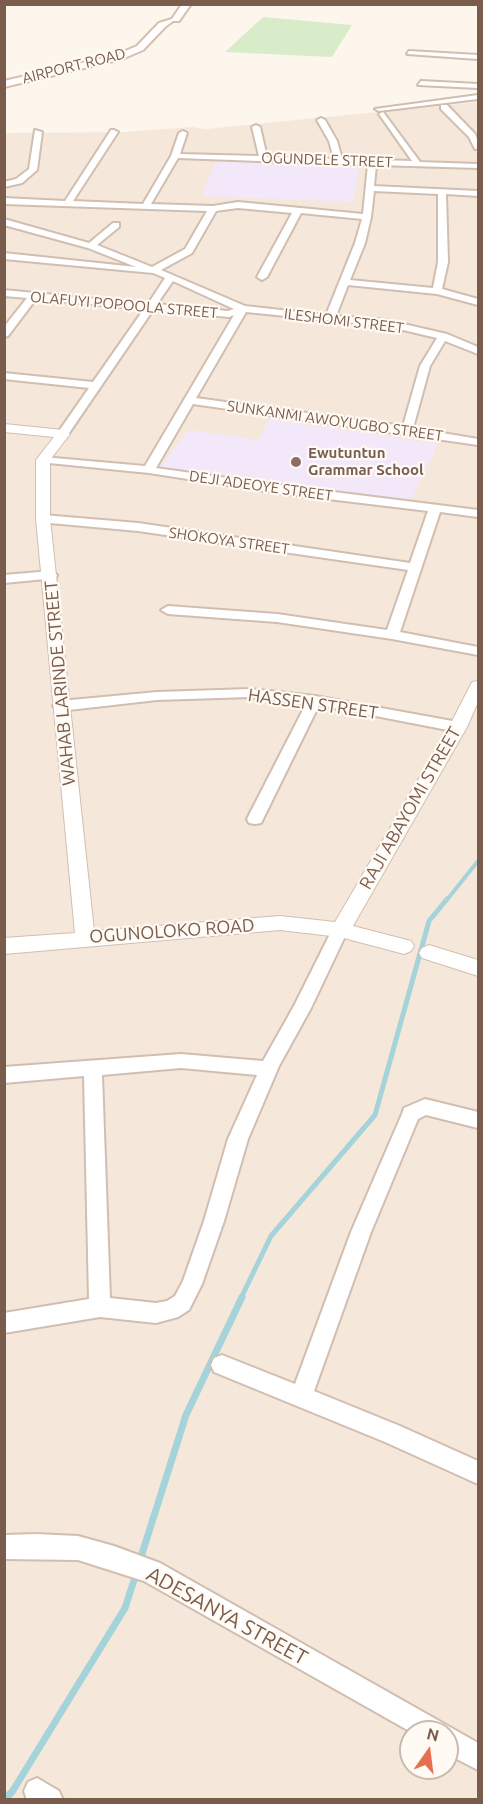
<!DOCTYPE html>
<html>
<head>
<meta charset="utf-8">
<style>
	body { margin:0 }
	#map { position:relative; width:483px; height:1804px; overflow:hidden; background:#fdf6ec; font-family:Ubuntu,sans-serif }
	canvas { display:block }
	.frame { position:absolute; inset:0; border:6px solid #7a5c4d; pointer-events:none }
	.north { position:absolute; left:399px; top:1720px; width:60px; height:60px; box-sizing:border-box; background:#fffaf3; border:2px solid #cabbb1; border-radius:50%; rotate:14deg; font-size:16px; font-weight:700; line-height:24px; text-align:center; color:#7a5c4d }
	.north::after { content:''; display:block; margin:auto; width:21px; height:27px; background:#e76f51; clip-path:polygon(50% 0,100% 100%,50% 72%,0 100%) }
</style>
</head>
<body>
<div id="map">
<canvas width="483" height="1804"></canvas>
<div class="frame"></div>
<div class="north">N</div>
</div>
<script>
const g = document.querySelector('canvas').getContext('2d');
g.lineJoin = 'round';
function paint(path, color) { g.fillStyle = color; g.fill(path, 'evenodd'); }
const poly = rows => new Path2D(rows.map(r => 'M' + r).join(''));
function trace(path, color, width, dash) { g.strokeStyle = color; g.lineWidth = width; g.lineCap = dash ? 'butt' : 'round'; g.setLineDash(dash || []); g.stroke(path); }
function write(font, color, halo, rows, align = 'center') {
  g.font = font + ' Ubuntu,sans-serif'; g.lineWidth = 4.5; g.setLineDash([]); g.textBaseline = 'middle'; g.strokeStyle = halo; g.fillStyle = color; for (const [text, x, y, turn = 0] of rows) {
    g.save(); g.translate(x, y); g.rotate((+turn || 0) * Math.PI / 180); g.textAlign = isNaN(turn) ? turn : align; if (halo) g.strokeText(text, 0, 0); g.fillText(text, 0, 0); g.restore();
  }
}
paint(poly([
	[478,102,478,1799,5,1799,4,133,122,132,192,127,206,129],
	[411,1732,447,1732,447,1768,411,1768]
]), '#f5e8da');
paint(poly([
	[216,160,359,167,353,202,202,196],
	[270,419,438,444,411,500,159,468,189,430,258,440]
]), '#f3e8fa');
paint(poly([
	[263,17,352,25,332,57,225,52]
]), '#d8ecc9');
trace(poly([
	[446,901,478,861]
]), '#a5d3da', 4);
trace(poly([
	[241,1298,271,1236,375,1115,429,921,447,899]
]), '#a5d3da', 5);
trace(poly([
	[140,1560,186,1415,242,1297],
	[4,1799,12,1792,125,1608,136,1574]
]), '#a5d3da', 7);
const minor = poly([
	[409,51,478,55,478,59,407,54,409,51],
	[421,81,478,84,478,88,418,85,421,81],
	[478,95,478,99,379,111,375,109,478,95],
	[441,105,447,105,475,134,478,141,478,149,475,149,469,137,441,109,441,105],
	[383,112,420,162,478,164,478,168,376,165,374,186,478,191,478,196,446,194,448,262,442,289,478,299,478,305,437,294,348,285,336,316,386,320,447,334,478,347,478,354,445,341,430,366,413,428,478,439,478,445,193,404,156,468,278,485,478,510,478,517,440,512,400,632,478,647,478,655,392,639,277,622,168,614,161,610,168,606,277,614,387,630,408,570,138,531,39,522,39,516,43,515,138,523,410,563,428,511,278,493,149,473,39,462,39,458,43,457,145,466,234,315,229,317,153,310,67,436,63,437,57,434,89,388,4,379,4,373,93,382,144,309,36,299,8,336,4,337,4,327,27,298,4,296,4,290,148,304,165,278,153,273,4,259,4,253,136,267,88,248,4,225,4,219,89,243,113,223,119,223,119,227,97,245,152,267,185,249,207,211,4,204,4,198,65,201,111,130,114,130,118,132,73,201,143,204,171,156,179,133,183,131,187,133,180,154,259,156,252,127,256,125,260,127,267,157,334,159,329,141,317,120,321,118,325,120,337,141,342,159,412,161,379,114,383,112],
	[178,158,368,165,363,214,238,202,213,206,151,204,178,158],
	[374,191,438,194,438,262,433,288,350,280,365,243,371,217,374,191],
	[238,208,292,213,257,277,262,280,267,277,301,213,362,219,355,243,326,315,245,306,161,270,192,253,216,211,238,208],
	[173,281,234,309,228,311,157,304,173,281],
	[246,312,386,326,437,338,420,366,403,426,196,398,246,312],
	[35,130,42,132,37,170,22,183,4,187,4,182,16,179,29,169,35,130],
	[51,571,57,575,56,578,4,583,4,575,51,571],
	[250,689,315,696,458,722,465,727,458,732,319,705,263,819,261,823,255,824,249,823,247,819,306,704,250,697,157,700,60,711,53,706,60,701,157,692,250,689],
	[340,924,346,926,348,930,311,1008,279,1066,248,1139,224,1221,202,1284,189,1310,178,1317,156,1323,100,1317,4,1333,4,1313,89,1299,84,1076,4,1083,4,1067,181,1054,263,1061,294,1006,334,926,340,924],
	[181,1068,257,1075,228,1139,204,1221,183,1281,175,1296,167,1301,156,1303,110,1298,102,1075,181,1068],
	[425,1099,478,1112,478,1128,426,1115,418,1119,371,1232,314,1391,400,1426,478,1461,478,1484,385,1442,214,1372,211,1365,214,1358,222,1355,295,1384,351,1232,402,1114,404,1108,425,1099],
	[36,1534,78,1536,114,1546,160,1563,478,1743,478,1770,447,1754,447,1732,411,1732,144,1581,78,1560,4,1559,4,1535,36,1534],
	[37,1778,59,1791,63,1800,27,1800,24,1791,28,1782,37,1778]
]);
const tertiary = poly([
	[4,424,63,430,70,434,50,460,50,519,94,931,280,916,335,922,449,727,470,686,472,682,478,681,478,702,467,727,353,926,411,941,414,946,411,951,404,954,340,937,280,930,4,954,4,938,75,933,36,519,36,460,54,437,4,432,4,424],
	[429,945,478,960,478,976,422,958,419,953,422,948,429,945]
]);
const secondary = poly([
	[182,4,191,4,179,21,173,21,165,27,143,50,122,59,4,87,4,81,116,55,137,46,159,23,172,19,182,4]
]);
trace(minor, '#d1beb0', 4);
trace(tertiary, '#d1beb0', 2);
trace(secondary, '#d6c0b0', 4);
paint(minor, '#fff');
paint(tertiary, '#fff');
paint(secondary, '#fff');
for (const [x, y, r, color] of [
	[296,462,6,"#8d6e63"]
]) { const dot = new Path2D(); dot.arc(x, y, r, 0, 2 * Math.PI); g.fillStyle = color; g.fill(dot); trace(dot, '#fffaf3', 2); }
write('15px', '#7a5c4d', '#fffaf3', [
	["AIRPORT ROAD",74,66,-14],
	["OGUNDELE STREET",327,160,2],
	["OLAFUYI POPOOLA STREET",124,305,5],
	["ILESHOMI STREET",344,321,7],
	["SUNKANMI AWOYUGBO STREET",335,421,8],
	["DEJI ADEOYE STREET",261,486,8],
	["SHOKOYA STREET",229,541,8]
]);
write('bold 15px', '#785e54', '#fffaf3', [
	["Ewutuntun",308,453],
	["Grammar School",308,470]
], 'left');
write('18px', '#7a5c4d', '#fffaf3', [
	["WAHAB LARINDE STREET",60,683,-95],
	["HASSEN STREET",313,704,8],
	["RAJI ABAYOMI STREET",410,808,-60],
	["OGUNOLOKO ROAD",172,931,-4]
]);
write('21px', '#7a5c4d', '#fffaf3', [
	["ADESANYA STREET",227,1616,29]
]);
</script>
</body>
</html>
